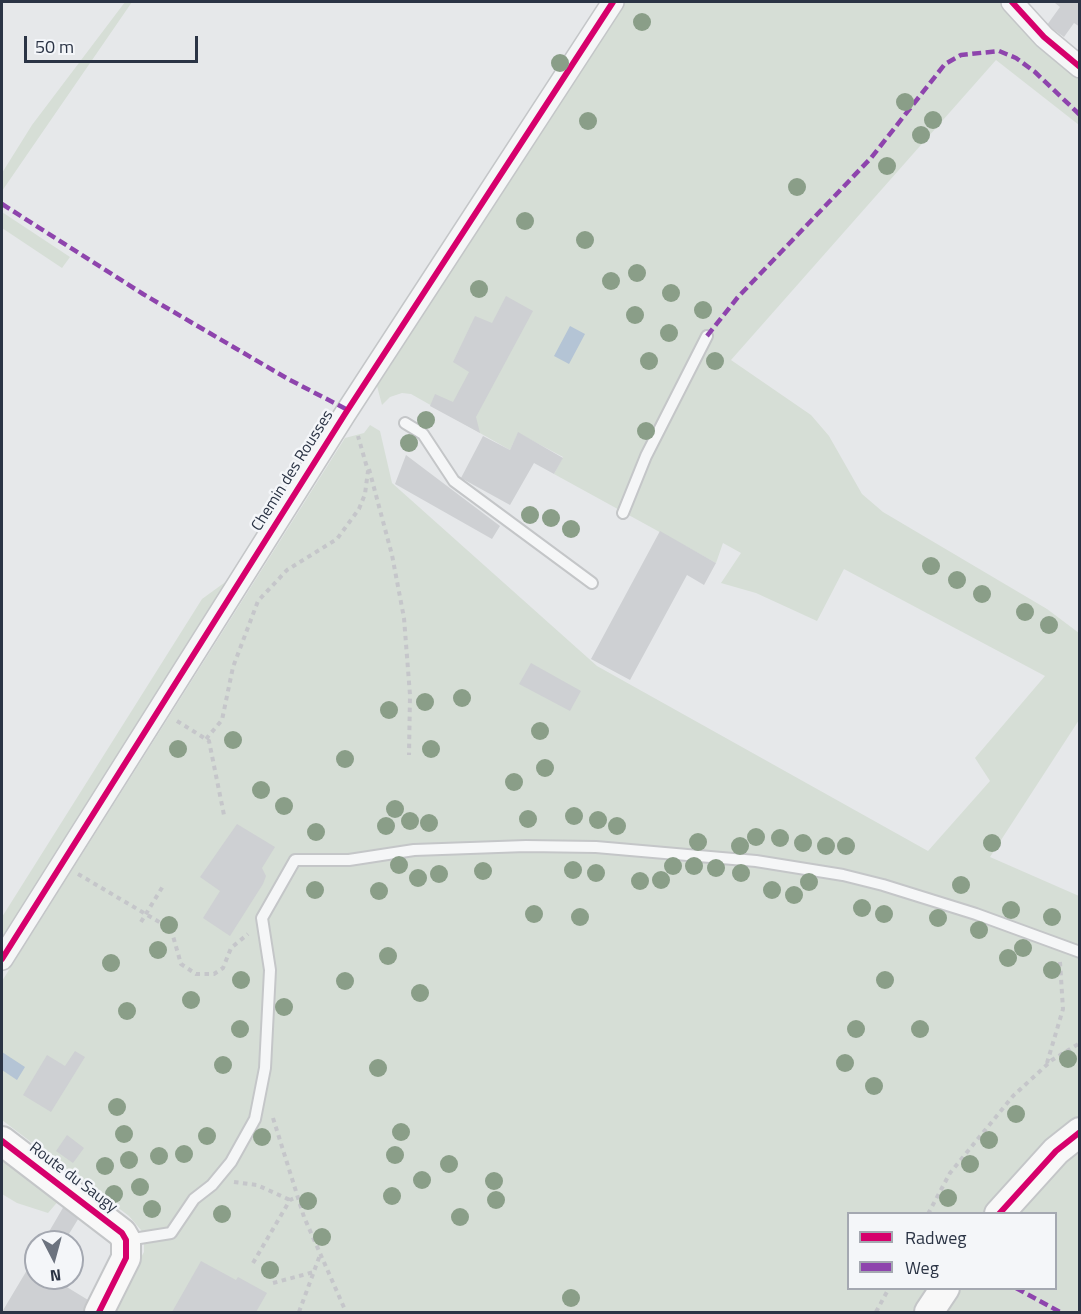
<!DOCTYPE html>
<html>
<head>
<meta charset="utf-8">
<style>
	body { margin:0 }
	#map { position:relative; width:1081px; height:1314px; overflow:hidden; background:#e6e8ea; font-family:"Titillium Web",sans-serif }
	canvas { display:block }
	.frame { position:absolute; inset:0; border:3px solid #2b3445; pointer-events:none }
	.legend { position:absolute; left:847px; top:1212px; width:210px; height:78px; box-sizing:border-box; background:#f4f6f9; border:2px solid #a4a8b1; margin:0; padding:8px 10px; list-style:none; font-size:18px; color:#2b3445 }
	.legend li { display:flex; align-items:center; gap:12px; height:30px }
	.legend b { width:30px; border:2px solid #a4a8b1 }
	.north { position:absolute; left:24px; top:1230px; width:60px; height:60px; box-sizing:border-box; background:#f4f6f9; border:2px solid #a4a8b1; border-radius:50%; rotate:174deg; font-size:16px; font-weight:700; line-height:24px; text-align:center; color:#2b3445 }
	.north::after { content:''; display:block; margin:auto; width:21px; height:27px; background:#6c737f; clip-path:polygon(50% 0,100% 100%,50% 72%,0 100%) }
	.scale { position:absolute; left:24px; top:36px; width:174px; height:27px; box-sizing:border-box; border:3px solid #2b3445; border-top:0; padding-left:8px; font-size:18px; line-height:21px; white-space:nowrap; color:#2b3445; -webkit-text-stroke:4px #f4f6f9; paint-order:stroke }
</style>
</head>
<body>
<div id="map">
<canvas width="1081" height="1314"></canvas>
<div class="frame"></div>
<ul class="legend">
<li><b style="height:8px;background:#d6006c"></b>Radweg</li>
<li><b style="height:8px;background:#8e44ad"></b>Weg</li>
</ul>
<div class="north">N</div>
<div class="scale">50 m</div>
</div>
<script>
const g = document.querySelector('canvas').getContext('2d');
g.lineJoin = 'round';
function paint(path, color) { g.fillStyle = color; g.fill(path, 'evenodd'); }
const poly = rows => new Path2D(rows.map(r => 'M' + r).join(''));
function trace(path, color, width, dash) { g.strokeStyle = color; g.lineWidth = width; g.lineCap = dash ? 'butt' : 'round'; g.setLineDash(dash || []); g.stroke(path); }
function write(font, color, halo, rows, align = 'center') {
  g.font = font + ' "Titillium Web",sans-serif'; g.lineWidth = 5; g.setLineDash([]); g.textBaseline = 'middle'; g.strokeStyle = halo; g.fillStyle = color; for (const [text, x, y, turn = 0] of rows) {
    g.save(); g.translate(x, y); g.rotate((+turn || 0) * Math.PI / 180); g.textAlign = isNaN(turn) ? turn : align; if (halo) g.strokeText(text, 0, 0); g.fillText(text, 0, 0); g.restore();
  }
}
paint(poly([
	[125,2,132,2,2,191,2,173,32,125],
	[625,2,1004,2,1079,74,1079,125,996,60,731,360,811,415,829,436,862,494,883,512,1047,609,1079,633,1079,720,990,857,1079,896,1079,1312,111,1312,144,1252,144,1240,141,1230,129,1216,2,1120,2,981,345,438,364,433,370,425,380,431,392,483,597,666,928,851,990,781,975,758,1045,676,844,569,817,621,756,593,721,583,741,553,723,543,716,563,554,474,563,457,518,433,510,450,411,394,402,393,390,397,382,405,377,386],
	[848,1214,1056,1214,1056,1288,848,1288],
	[2,212,70,257,62,268,2,228],
	[235,575,2,944,2,917,202,599],
	[2,1158,60,1199,48,1213,17,1203,2,1194]
]), '#d6ded6');
paint(poly([
	[570,326,585,334,569,364,554,356],
	[2,1052,25,1067,17,1080,2,1070]
]), '#b4c4d5');
paint(poly([
	[1056,2,1080,2,1080,27,1074,23,1064,37,1047,25,1060,7,1055,3],
	[506,296,533,311,476,417,480,433,430,406,435,394,453,402,469,372,453,362,475,316,492,323],
	[518,432,563,458,554,474,534,463,510,505,461,478,483,436,510,450],
	[406,455,500,526,492,539,395,484],
	[660,531,716,563,704,585,687,575,630,680,591,659],
	[531,663,581,691,570,711,519,684],
	[237,824,275,847,262,868,266,876,263,884,230,936,203,918,220,891,200,877],
	[75,1051,85,1057,51,1112,23,1095,47,1055,65,1066],
	[67,1135,84,1148,73,1163,56,1151],
	[64,1206,80,1216,64,1242,43,1242],
	[36,1255,36,1278,52,1278,93,1303,87,1312,2,1312],
	[201,1261,236,1280,238,1277,267,1293,256,1312,172,1312]
]), '#ced0d3');
const lane = poly([
	[405,423,423,434,454,481,592,583],
	[623,513,646,456,707,336],
	[127,1240,171,1233,194,1199,212,1185,231,1162,255,1119,265,1068,270,970,262,918,295,860,349,860,414,850,526,846,596,847,756,861,843,875,883,885,976,914,1080,952]
]);
const street = poly([
	[1012,2,1044,37,1080,67],
	[2,959,345,414,613,2]
]);
const secondary = poly([
	[2,1141,122,1233,126,1240,126,1258,99,1312],
	[999,1214,1056,1151,1080,1132],
	[929,1312,945,1288]
]);
trace(lane, '#c4c6c8', 14);
trace(street, '#c4c6c8', 24);
trace(secondary, '#c4c6c8', 32);
trace(poly([
	[369,469,392,555,404,618,410,695,409,755],
	[177,721,209,741,224,815],
	[206,739,222,720,233,667,258,601,287,570,337,539,359,509,365,494,368,471,358,436],
	[78,874,171,929,181,964,196,974,214,974,223,968,231,948,248,934],
	[141,922,163,886],
	[1047,1063,1063,1009,1060,962],
	[273,1118,304,1217,346,1312],
	[234,1182,257,1185,290,1200],
	[928,1214,950,1173,1013,1096,1052,1060,1080,1043],
	[253,1263,290,1200,297,1197],
	[273,1283,314,1272],
	[299,1312,320,1255],
	[876,1312,889,1288]
]), '#c5c6ca', 4, [4.5, 4.5]);
trace(lane, '#f5f6f7', 10);
trace(street, '#f5f6f7', 21);
trace(secondary, '#f8f8f8', 28);
trace(poly([
	[2,204,143,294,288,379,348,410],
	[707,336,738,297,871,158,945,64,961,55,999,51,1016,58,1035,72,1080,115],
	[1016,1288,1060,1312]
]), '#8e44ad', 4.5, [9, 4.5]);
trace(poly([
	[1012,2,1044,37,1080,67],
	[2,959,345,414,613,2],
	[2,1141,122,1233,126,1240,126,1258,99,1312],
	[999,1214,1056,1151,1080,1132]
]), '#d6006c', 6);
g.fillStyle = '#8a9e88';
for (const [x, y] of [
	[642,22],
	[560,63],
	[905,102],
	[933,120],
	[588,121],
	[921,135],
	[887,166],
	[797,187],
	[525,221],
	[585,240],
	[637,273],
	[611,281],
	[479,289],
	[671,293],
	[703,310],
	[635,315],
	[669,333],
	[649,361],
	[715,361],
	[426,420],
	[646,431],
	[409,443],
	[530,515],
	[551,518],
	[571,529],
	[931,566],
	[957,580],
	[982,594],
	[1025,612],
	[1049,625],
	[462,698],
	[425,702],
	[389,710],
	[540,731],
	[233,740],
	[178,749],
	[431,749],
	[345,759],
	[545,768],
	[514,782],
	[261,790],
	[284,806],
	[395,809],
	[574,816],
	[528,819],
	[598,820],
	[410,821],
	[429,823],
	[386,826],
	[617,826],
	[316,832],
	[756,837],
	[780,838],
	[698,842],
	[803,843],
	[992,843],
	[740,846],
	[826,846],
	[846,846],
	[399,865],
	[673,866],
	[694,866],
	[716,868],
	[573,870],
	[483,871],
	[596,873],
	[741,873],
	[439,874],
	[418,878],
	[661,880],
	[640,881],
	[809,882],
	[961,885],
	[315,890],
	[772,890],
	[379,891],
	[794,895],
	[862,908],
	[1011,910],
	[534,914],
	[884,914],
	[580,917],
	[1052,917],
	[938,918],
	[169,925],
	[979,930],
	[1023,948],
	[158,950],
	[388,956],
	[1008,958],
	[111,963],
	[1052,970],
	[241,980],
	[885,980],
	[345,981],
	[420,993],
	[191,1000],
	[284,1007],
	[127,1011],
	[240,1029],
	[856,1029],
	[920,1029],
	[1068,1059],
	[845,1063],
	[223,1065],
	[378,1068],
	[874,1086],
	[117,1107],
	[1016,1114],
	[401,1132],
	[124,1134],
	[207,1136],
	[262,1137],
	[989,1140],
	[184,1154],
	[395,1155],
	[159,1156],
	[129,1160],
	[449,1164],
	[970,1164],
	[105,1166],
	[422,1180],
	[494,1181],
	[140,1187],
	[114,1194],
	[392,1196],
	[948,1198],
	[496,1200],
	[308,1201],
	[152,1209],
	[222,1214],
	[460,1217],
	[322,1237],
	[270,1270],
	[571,1298]
]) { g.beginPath(); g.arc(x, y, 9, 0, 2 * Math.PI); g.fill(); }
write('16px', '#2b3445', '#f4f6f9', [
	["Chemin des Rousses",293,471,-58],
	["Route du Saugy",73,1178,37]
]);
</script>
</body>
</html>
